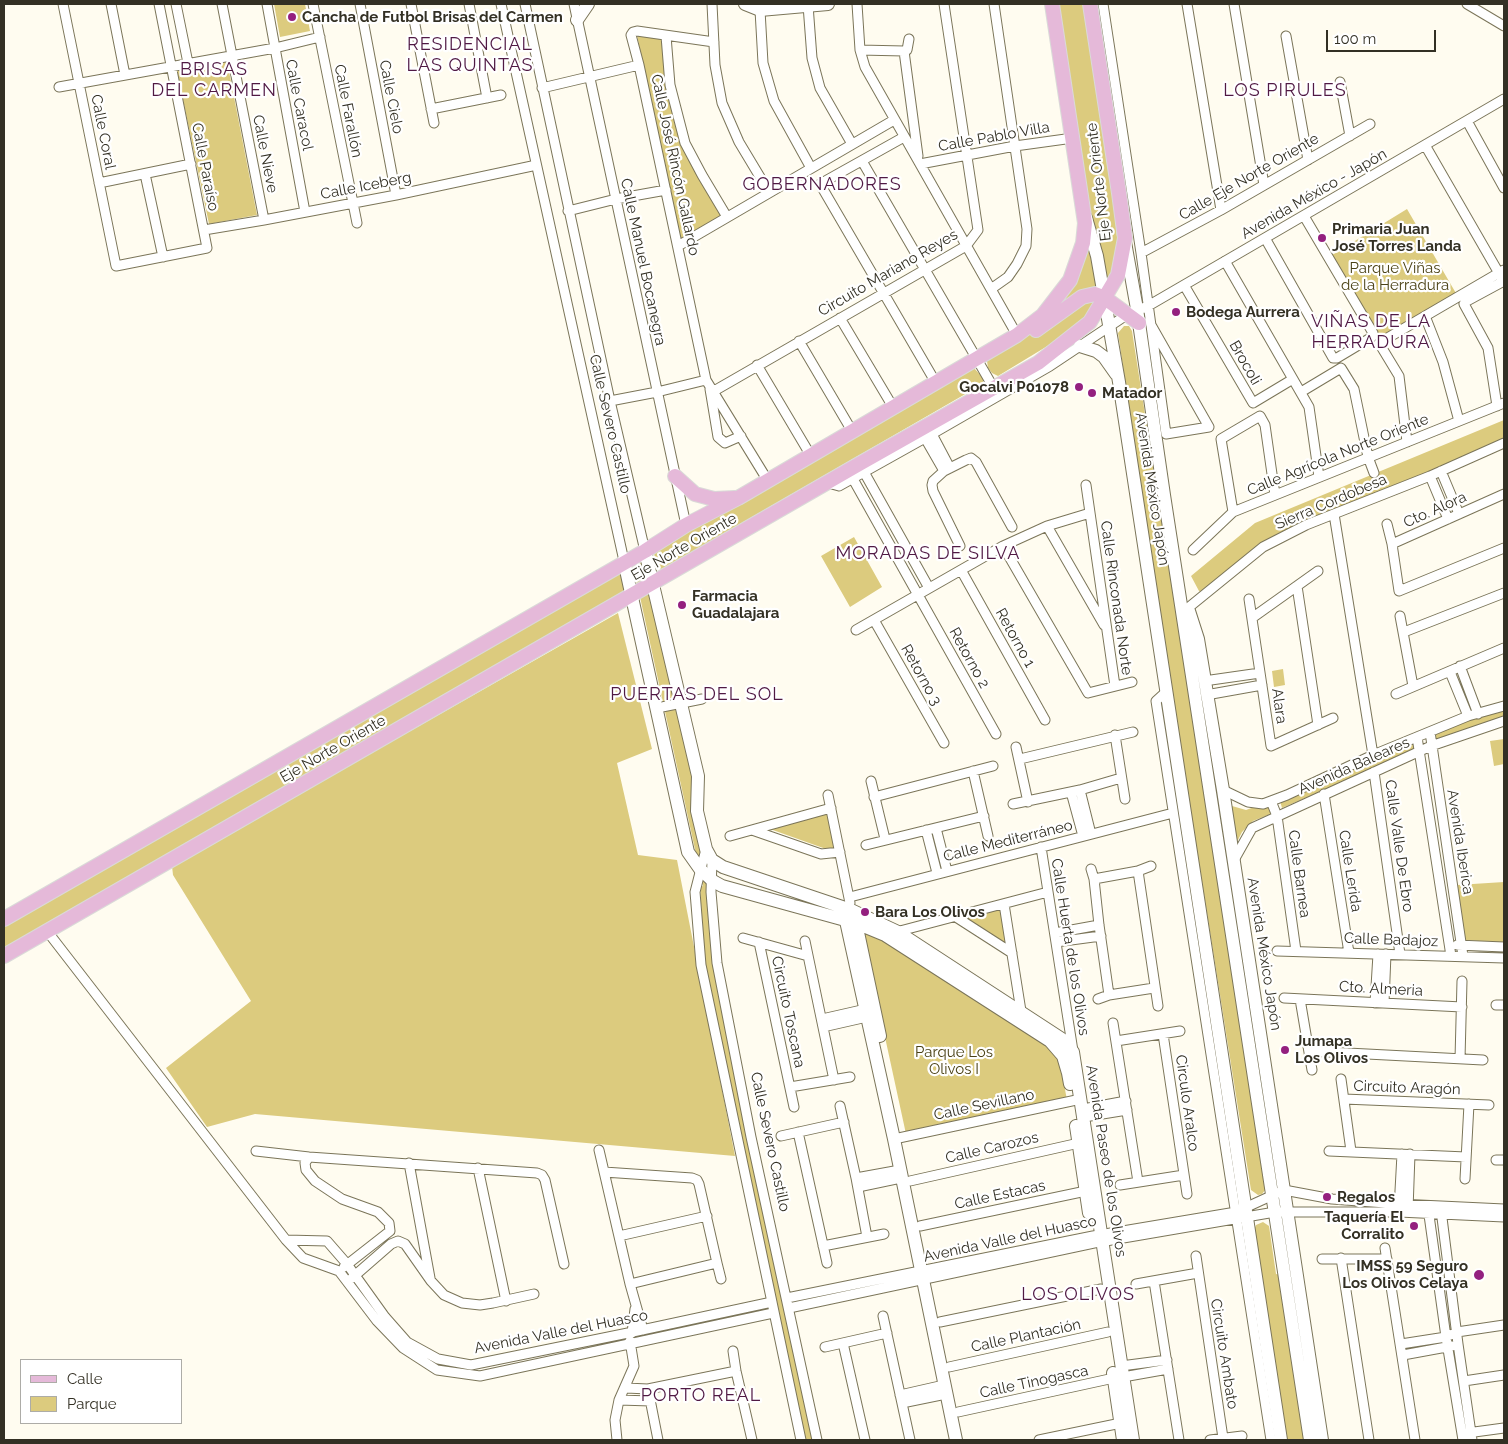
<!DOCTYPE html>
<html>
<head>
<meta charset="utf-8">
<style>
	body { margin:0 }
	#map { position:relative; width:1508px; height:1444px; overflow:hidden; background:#fffcf0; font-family:Raleway,sans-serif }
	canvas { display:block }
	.frame { position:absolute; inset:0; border:5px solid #333024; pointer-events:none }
	.legend { position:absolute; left:20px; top:1359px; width:162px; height:65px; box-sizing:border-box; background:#fff; border:1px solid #adaca7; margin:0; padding:6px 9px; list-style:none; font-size:15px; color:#333024 }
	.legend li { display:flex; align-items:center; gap:10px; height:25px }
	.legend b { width:25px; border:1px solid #adaca7 }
	.scale { position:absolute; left:1326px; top:30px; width:110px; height:22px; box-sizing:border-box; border:2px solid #333024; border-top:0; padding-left:6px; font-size:15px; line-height:18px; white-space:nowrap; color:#333024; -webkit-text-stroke:4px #fff; paint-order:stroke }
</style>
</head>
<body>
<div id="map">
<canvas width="1508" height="1444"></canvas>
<div class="frame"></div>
<ul class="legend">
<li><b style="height:6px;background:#e5b9d9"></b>Calle</li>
<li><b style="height:14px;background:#dccb7e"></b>Parque</li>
</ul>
<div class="scale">100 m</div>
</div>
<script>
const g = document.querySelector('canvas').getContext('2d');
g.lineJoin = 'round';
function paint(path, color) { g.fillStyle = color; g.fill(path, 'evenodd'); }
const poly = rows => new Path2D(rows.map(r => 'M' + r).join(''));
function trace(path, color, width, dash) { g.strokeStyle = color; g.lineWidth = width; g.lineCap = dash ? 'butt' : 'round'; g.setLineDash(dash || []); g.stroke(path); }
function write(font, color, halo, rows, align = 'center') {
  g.font = font + ' Raleway,sans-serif'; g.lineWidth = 4.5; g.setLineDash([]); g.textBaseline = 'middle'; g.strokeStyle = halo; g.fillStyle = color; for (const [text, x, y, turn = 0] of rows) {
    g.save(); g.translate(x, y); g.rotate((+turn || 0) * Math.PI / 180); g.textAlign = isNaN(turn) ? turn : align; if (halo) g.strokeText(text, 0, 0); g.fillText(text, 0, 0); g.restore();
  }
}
paint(poly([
	[274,4,305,4,310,31,280,37],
	[1057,4,1085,4,1111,176,1118,247,1114,269,1096,305,1081,323,1064,336,998,376,992,373,988,368,987,361,1060,305,1077,280,1086,252],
	[637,35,662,39,667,88,675,121,683,143,723,215,679,242],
	[227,61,257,215,209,224,177,71],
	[1407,209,1457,295,1380,338,1332,255],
	[1124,326,1129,326,1132,331,1266,1189,1262,1194,1258,1195,1251,1190,1163,636,1118,333],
	[974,368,983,378,983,383,981,385,662,569,658,568,656,564,654,553,655,550],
	[1504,420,1504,441,1280,537,1203,594,1199,591,1191,576,1255,523],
	[854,537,882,587,850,607,821,556],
	[643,558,646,578,638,583,634,582,630,564],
	[620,572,624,576,625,590,623,592,4,949,4,926],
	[653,591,675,697,667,699,670,710,678,708,693,776,700,850,707,885,715,968,816,1440,805,1440,705,968,700,887,703,886,640,597],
	[618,613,652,749,617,763,638,855,677,860,735,1156,255,1114,207,1127,166,1068,251,1001,173,875,172,866],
	[1283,669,1285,685,1274,687,1272,671],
	[1504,708,1504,719,1434,744,1432,733],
	[1504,739,1504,764,1494,766,1490,741],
	[1416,742,1418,749,1282,808,1280,801],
	[1227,800,1232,806,1246,810,1268,802,1273,813,1253,821,1242,832,1234,848],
	[828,813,835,847,832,849,826,849,770,829],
	[1504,882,1504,943,1465,940,1457,885],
	[1002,908,1009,948,963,918],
	[862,931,884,940,1051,1049,1060,1063,1067,1100,906,1134],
	[1263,1222,1269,1226,1276,1274,1280,1275,1305,1440,1286,1440,1253,1232,1256,1225]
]), '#dccb7e');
const street = poly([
	[63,4,116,266,207,248,159,4],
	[111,4,125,75],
	[176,4,188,63],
	[222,4,264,220],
	[267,4,305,212],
	[313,4,357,223],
	[360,4,396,195],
	[411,4,434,123],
	[469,4,487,98],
	[501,4,624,561],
	[525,4,610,401,645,551],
	[574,4,686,525],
	[712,4,715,65,722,103,739,142,769,192],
	[857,4,860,50,865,67,1017,335],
	[1103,4,1141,253,1166,434,1209,427,1151,325],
	[1187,4,1221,210],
	[1234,4,1264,185],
	[1467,4,1504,26],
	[808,5,812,58,820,88,852,144],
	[760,10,763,63,774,101,811,168],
	[666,36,670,85,685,143,702,175,727,217],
	[1286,36,1308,160],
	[714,42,637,31,633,32,631,35,639,65,706,380,768,481],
	[860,50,904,51,918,156],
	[904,51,907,50,909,39],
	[1340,82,1350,136],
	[59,87,275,48,320,37],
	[542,88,639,65],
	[431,109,501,95],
	[1467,121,1504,188],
	[904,137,820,184,936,383],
	[1425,145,1504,282],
	[862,161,996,392],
	[920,164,1015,146,1073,138],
	[145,174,163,257],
	[99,183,191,164],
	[568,211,616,199,666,190],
	[204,230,264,220,396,195,532,166],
	[1265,238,1333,358,1337,358,1372,337,1373,333,1304,216],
	[678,246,894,120],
	[1141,253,1221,210,1370,124],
	[1225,261,1309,407,1319,477],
	[1184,285,1253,403,1293,379],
	[991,289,1008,277,1017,264,1026,246,1027,229,994,4],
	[1425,316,1443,362,1459,421],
	[840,318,893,407],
	[799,341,852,431],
	[757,365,811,456],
	[710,389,718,437,725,443,741,436],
	[714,391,966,246,978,230,944,4],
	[1301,392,1341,368,1354,389,1368,457,1374,473],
	[610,401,657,392,706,380],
	[1497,406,1488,348,1464,304,1467,301,1504,281],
	[932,434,950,468],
	[925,438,944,471],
	[1407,442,1399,376,1379,343,1504,270],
	[1441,471,1459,514],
	[864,472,929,588],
	[1430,476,1448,519],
	[853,479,996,734],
	[828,483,839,486,932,434,1050,366,1128,314,1148,306,1504,99],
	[1086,485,1115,686],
	[1233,512,1221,439,1260,416,1265,425,1275,495],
	[1334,514,1373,755],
	[1387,524,1392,544,1399,591,1504,548],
	[1047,526,1104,625],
	[1392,544,1504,494],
	[960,546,933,491,932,485,933,481,944,471,966,460,971,458,976,462,1012,527],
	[1003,546,1088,693,1132,682],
	[1193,550,1233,512,1504,403],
	[961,570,1045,720],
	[1297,586,1318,725],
	[1249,599,1271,746,1333,718],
	[1183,612,1263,547,1306,525,1430,476,1504,443],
	[1400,616,1413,686],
	[1252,618,1318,571],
	[874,620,944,743],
	[856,630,1003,546,1047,526,1090,513],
	[1404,632,1504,593],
	[1460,666,1478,714],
	[1450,672,1468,716],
	[1204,681,1260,673],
	[1167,691,1156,701,1271,1440],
	[1396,694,1504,648],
	[1206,695,1262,685],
	[657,708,702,699],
	[1430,732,1463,956],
	[1115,735,1125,799],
	[1417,737,1451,956],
	[1016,747,1028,802],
	[1020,759,1133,732],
	[973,771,988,836],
	[1374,772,1400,954],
	[871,781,885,839],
	[1080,790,1091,834],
	[1223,790,1248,802,1263,804,1287,795,1373,755,1468,716,1504,706],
	[1071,792,1083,836],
	[1324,794,1349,953],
	[828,795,850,903],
	[874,797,993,766],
	[1271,801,1277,816,1296,951],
	[1013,804,1080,790,1121,778],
	[936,828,947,871],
	[752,830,821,854,840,852],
	[926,830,937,873],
	[730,836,831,808],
	[866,845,984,816],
	[1041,847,1073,1051],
	[706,849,695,892,701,965,801,1440],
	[712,860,711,892,717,963,751,1137,817,1440],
	[1234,860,1252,828,1431,746,1504,721],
	[1091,869,1094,879,1099,925,1109,995],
	[1138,871,1158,1006],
	[1094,879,1138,871,1151,866],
	[850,897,1173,813],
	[1004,904,1021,1011],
	[956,917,1012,953],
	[47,931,286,1240,303,1258,339,1271,377,1321,403,1348,437,1370,480,1376,773,1313],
	[896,932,1048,892],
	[1055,933,1099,925],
	[743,938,808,956],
	[805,941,834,1080],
	[759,942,794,1107],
	[1056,942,1101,936],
	[1457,945,1504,947],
	[1277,951,1504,958],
	[1284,998,1462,1007],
	[1098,999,1109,995,1154,988],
	[1300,999,1312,1070],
	[1375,1003,1378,954],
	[1384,1003,1386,954],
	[1496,1005,1504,1005],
	[822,1019,866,1009],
	[1113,1023,1138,1182],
	[823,1027,867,1017],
	[1163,1034,1187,1194],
	[1116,1041,1180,1031],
	[1309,1051,1483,1060],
	[1460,1059,1462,981],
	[1341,1079,1351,1151],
	[790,1087,850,1077],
	[1344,1099,1489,1105],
	[840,1106,856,1178,867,1237],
	[1083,1109,1126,1101],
	[1084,1117,1127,1110],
	[798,1132,827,1263],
	[781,1136,844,1122],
	[894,1139,1081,1099],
	[599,1150,630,1284,643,1330],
	[256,1151,309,1157,537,1173,542,1175,545,1180,564,1264],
	[1329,1151,1466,1157],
	[309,1157,305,1163,306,1170,315,1181,342,1199,378,1212,389,1223,390,1231,344,1267],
	[1496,1160,1504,1160],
	[409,1163,430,1278],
	[478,1168,506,1301],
	[604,1172,692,1178,697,1180,699,1184,717,1263,630,1284],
	[856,1178,900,1170],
	[1465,1179,1469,1104],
	[910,1181,1079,1143],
	[1120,1185,1184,1175],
	[858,1187,901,1178],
	[1428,1208,1446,1337,1463,1440],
	[1399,1209,1402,1154],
	[1408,1210,1410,1154],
	[1441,1210,1458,1344,1472,1440],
	[920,1226,1086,1191],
	[619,1236,707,1216],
	[286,1240,327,1241,347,1264,385,1317,407,1342,438,1359,471,1365,628,1333,772,1302],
	[823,1246,884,1234],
	[1385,1248,1415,1440],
	[1196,1256,1223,1438],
	[1341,1258,1369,1440],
	[1322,1259,1387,1259],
	[717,1263,721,1279],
	[352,1278,391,1244,398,1241,405,1244,431,1281,444,1295,462,1303,480,1305,493,1303,534,1294],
	[1154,1281,1179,1440],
	[1136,1284,1198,1273],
	[787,1298,1093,1236,1236,1212,1284,1190,1332,1199,1399,1204,1504,1209],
	[789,1308,1094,1243,1275,1212,1399,1212,1504,1217],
	[883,1316,910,1440],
	[940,1322,1101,1289],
	[632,1333,635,1309],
	[843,1343,865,1440],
	[1401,1344,1446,1337,1457,1332,1504,1325],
	[825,1347,887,1333],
	[733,1351,736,1371,752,1440],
	[1403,1355,1452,1346],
	[1121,1366,1167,1360],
	[949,1367,1108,1332],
	[1123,1377,1168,1369],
	[1464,1381,1504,1375],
	[626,1388,648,1389,736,1371],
	[648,1389,658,1440],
	[900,1395,944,1385],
	[619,1400,651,1401],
	[902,1403,946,1394],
	[958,1412,1114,1378],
	[1467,1433,1504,1428],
	[617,1440,615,1420,619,1400,634,1366,630,1341],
	[1039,1440,1121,1423],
	[1210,1440,1242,1436]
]);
const secondary = poly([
	[745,4,760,10,828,4],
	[577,20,588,4],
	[1086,218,1097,256,1119,382,1281,1440],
	[1125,242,1137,309,1164,495,1310,1440],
	[1080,346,1096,351,1104,357,1116,374],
	[645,551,698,776,697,811,706,849,712,860,723,867,851,910,898,932,1062,1039,1073,1052,1133,1440],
	[624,561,688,852,700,869,713,881,722,886,856,923,885,935,1050,1041,1063,1056,1068,1073,1070,1084],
	[1189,611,1198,639,1223,790,1322,1440],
	[849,915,846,921,894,1139,956,1440],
	[857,916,856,923,880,1036],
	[1076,1126,1089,1213],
	[1113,1373,1123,1440]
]);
const primary = poly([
	[1036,330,1082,297,1095,294,1105,298,1139,323],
	[675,476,695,494,714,499,735,498],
	[4,919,645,551,686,525,738,498,1017,335,1043,315,1070,280,1083,243,1085,223,1052,4],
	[4,956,861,463,1038,363,1090,322,1118,275,1125,238,1119,193,1090,4]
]);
trace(street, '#7b7559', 11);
trace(secondary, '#7b7559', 14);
trace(primary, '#dadad8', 16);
trace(street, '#fff', 9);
trace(secondary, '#fff', 12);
trace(primary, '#e5b9d9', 14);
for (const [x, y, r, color] of [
	[292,17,5,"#94207f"],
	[1322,238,5,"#94207f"],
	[1176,312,5,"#94207f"],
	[1079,387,5,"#94207f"],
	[1092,393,5,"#94207f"],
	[682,605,5,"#94207f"],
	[865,912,5,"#94207f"],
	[1285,1050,5,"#94207f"],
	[1327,1197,5,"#94207f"],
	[1414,1226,5,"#94207f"],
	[1479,1275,6,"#94207f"]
]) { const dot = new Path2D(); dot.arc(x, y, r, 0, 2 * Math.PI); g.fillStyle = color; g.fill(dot); trace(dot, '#fff', 2); }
write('bold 15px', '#333024', '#fff', [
	["Cancha de Futbol Brisas del Carmen",302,17],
	["Primaria Juan",1332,229],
	["José Torres Landa",1332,246],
	["Bodega Aurrera",1186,312],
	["Gocalvi P01078",1069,387,"right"],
	["Matador",1102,393],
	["Farmacia",692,596],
	["Guadalajara",692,613],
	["Bara Los Olivos",875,912],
	["Jumapa",1295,1041],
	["Los Olivos",1295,1058],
	["Regalos",1337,1197],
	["Taquería El",1404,1217,"right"],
	["Corralito",1404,1234,"right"],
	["IMSS 59 Seguro",1468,1266,"right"],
	["Los Olivos Celaya",1468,1283,"right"]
], 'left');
write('15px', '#333024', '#fff', [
	["Calle Cielo",391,97,79],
	["Calle Caracol",299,105,79],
	["Calle Farallón",348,111,79],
	["Calle Coral",103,132,79],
	["Calle Pablo Villa",994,137,-10],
	["Calle Nieve",265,154,79],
	["Calle José Rincón Gallardo",675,165,78],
	["Calle Paraíso",205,167,79],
	["Calle Eje Norte Oriente",1249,177,-30],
	["Eje Norte Oriente",1099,182,-97],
	["Calle Iceberg",366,186,-11],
	["Avenida México - Japón",1314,194,-30],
	["Calle Manuel Bocanegra",643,262,78],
	["Circuito Mariano Reyes",888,273,-30],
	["Brocoli",1245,363,60],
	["Calle Severo Castillo",610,424,77],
	["Calle Agrícola Norte Oriente",1338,455,-22],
	["Avenida México Japón",1152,489,81],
	["Sierra Cordobesa",1331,502,-23],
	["Cto. Alora",1435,510,-24],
	["Eje Norte Oriente",684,547,-30],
	["Calle Rinconada Norte",1116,598,82],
	["Retorno 1",1015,638,61],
	["Retorno 2",969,658,61],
	["Retorno 3",921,675,61],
	["Alara",1279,706,82],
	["Eje Norte Oriente",333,749,-30],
	["Avenida Baleares",1354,766,-24],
	["Calle Mediterráneo",1008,841,-14],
	["Avenida Iberica",1460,842,81],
	["Calle Valle De Ebro",1399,846,82],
	["Calle Lerida",1350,871,81],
	["Calle Barnea",1299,874,82],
	["Calle Badajoz",1391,940,2],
	["Calle Huerta de los Olivos",1070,947,81],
	["Avenida México Japón",1264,954,81],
	["Cto. Almeria",1381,989,3],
	["Circuito Toscana",788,1012,78],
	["Circuito Aragón",1407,1088,2],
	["Circulo Aralco",1187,1103,82],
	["Calle Sevillano",984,1105,-12],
	["Calle Severo Castillo",770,1142,78],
	["Calle Carozos",992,1148,-13],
	["Avenida Paseo de los Olivos",1106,1161,81],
	["Calle Estacas",1000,1195,-12],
	["Avenida Valle del Huasco",1010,1239,-12],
	["Avenida Valle del Huasco",561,1332,-11],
	["Calle Plantación",1026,1336,-12],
	["Circuito Ambato",1224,1354,81],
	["Calle Tinogasca",1034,1382,-12]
]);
write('15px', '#4b4216', '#fff', [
	["Parque Viñas",1395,268],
	["de la Herradura",1395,285],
	["Parque Los",954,1052],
	["Olivos I",954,1069]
]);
g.letterSpacing = '1px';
write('18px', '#501944', '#fff', [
	["RESIDENCIAL",470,45],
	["LAS QUINTAS",470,66],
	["BRISAS",214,70],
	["DEL CARMEN",214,91],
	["LOS PIRULES",1285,91],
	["GOBERNADORES",822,185],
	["VIÑAS DE LA",1371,322],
	["HERRADURA",1371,343],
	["MORADAS DE SILVA",928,554],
	["PUERTAS DEL SOL",697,695],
	["LOS OLIVOS",1078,1295],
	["PORTO REAL",701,1396]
]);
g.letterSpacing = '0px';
</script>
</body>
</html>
